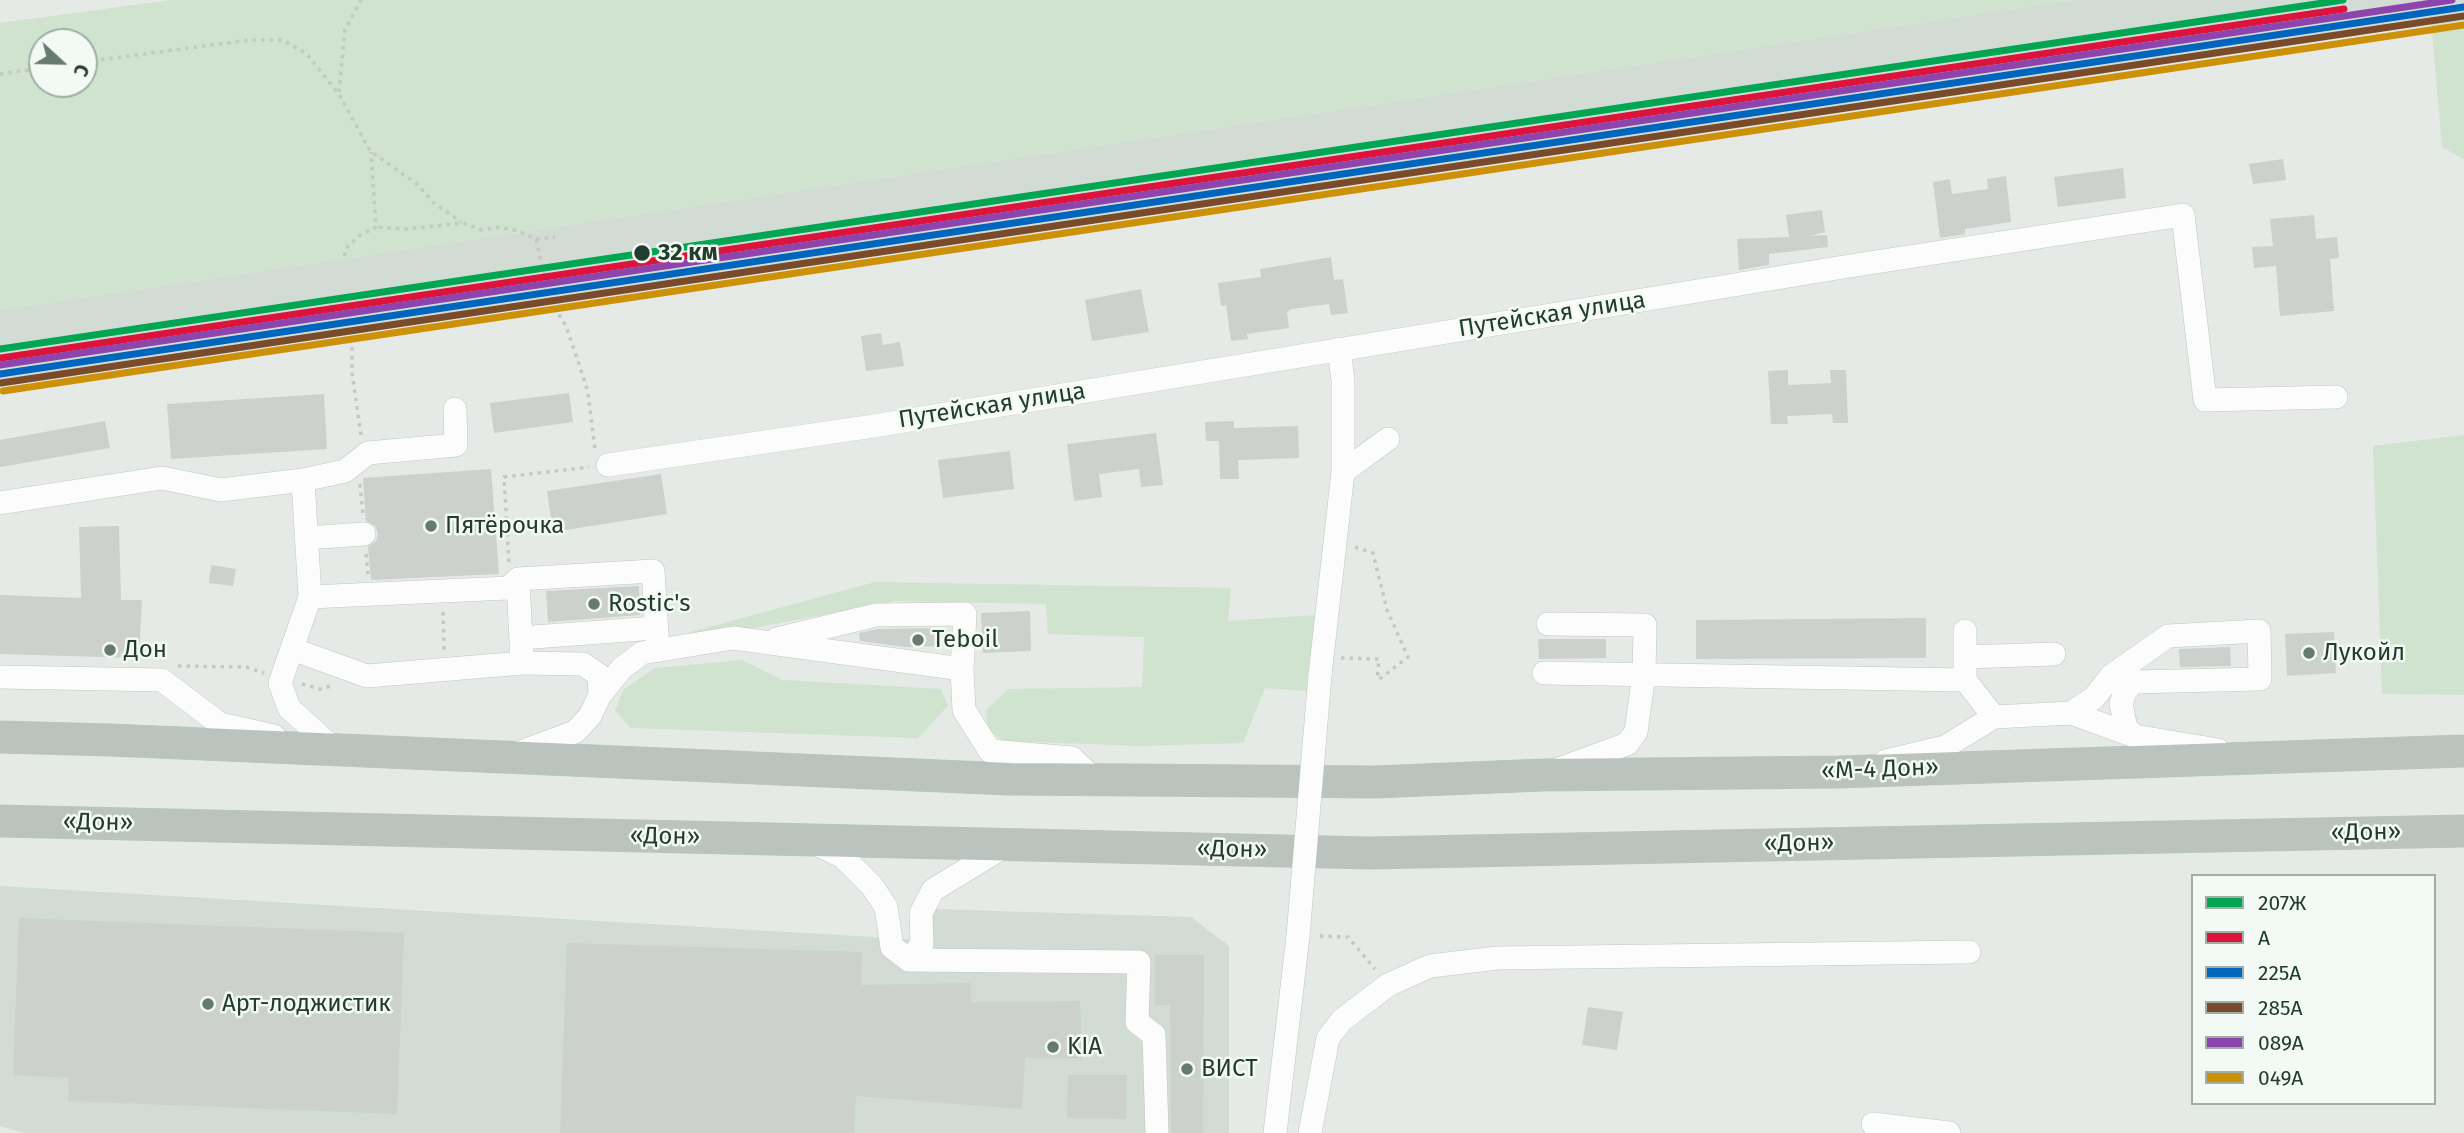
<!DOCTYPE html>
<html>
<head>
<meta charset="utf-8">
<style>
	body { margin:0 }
	#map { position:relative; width:2464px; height:1133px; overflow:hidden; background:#e5eae6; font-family:"Fira Sans",sans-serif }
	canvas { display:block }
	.legend { position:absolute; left:2191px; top:874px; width:245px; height:231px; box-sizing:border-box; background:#f3f9f4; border:2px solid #a0aea4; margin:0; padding:9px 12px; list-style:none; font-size:21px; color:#233d2d }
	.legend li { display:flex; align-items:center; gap:14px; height:35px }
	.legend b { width:35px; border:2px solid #a0aea4 }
	.north { position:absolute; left:28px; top:28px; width:70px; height:70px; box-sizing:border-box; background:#f3f9f4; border:2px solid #a0aea4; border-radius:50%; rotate:112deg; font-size:19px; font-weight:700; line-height:28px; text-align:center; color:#233d2d }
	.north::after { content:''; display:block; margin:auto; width:24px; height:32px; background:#677a6e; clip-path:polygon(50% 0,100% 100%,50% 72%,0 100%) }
</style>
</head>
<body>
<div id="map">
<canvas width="2464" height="1133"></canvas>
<ul class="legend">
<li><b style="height:9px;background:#00a651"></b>207Ж</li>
<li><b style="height:9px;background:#dc143c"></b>A</li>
<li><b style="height:9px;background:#0065bd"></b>225А</li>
<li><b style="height:9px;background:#7a4b2a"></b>285А</li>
<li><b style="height:9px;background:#8e44ad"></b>089А</li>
<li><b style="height:9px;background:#cd9109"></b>049А</li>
</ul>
<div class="north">С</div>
</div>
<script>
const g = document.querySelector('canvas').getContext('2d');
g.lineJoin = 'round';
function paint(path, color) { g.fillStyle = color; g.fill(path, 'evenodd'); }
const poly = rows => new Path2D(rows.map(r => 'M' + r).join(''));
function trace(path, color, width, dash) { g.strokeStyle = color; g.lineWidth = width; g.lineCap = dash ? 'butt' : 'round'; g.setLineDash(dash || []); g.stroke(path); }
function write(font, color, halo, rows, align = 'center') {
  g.font = font + ' "Fira Sans",sans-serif'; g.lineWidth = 5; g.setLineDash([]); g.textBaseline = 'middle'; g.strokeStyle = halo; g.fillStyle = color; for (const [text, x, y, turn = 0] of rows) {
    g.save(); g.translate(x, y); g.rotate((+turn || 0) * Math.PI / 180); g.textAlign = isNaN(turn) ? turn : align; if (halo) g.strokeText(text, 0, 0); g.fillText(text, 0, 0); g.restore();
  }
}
paint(poly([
	[2072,0,2464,0,2464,17,0,386,0,310],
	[0,886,924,940,931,909,1191,917,1229,946,1229,1133,25,1133,0,1126]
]), '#d3dbd5');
paint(poly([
	[171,0,2072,0,0,310,0,23],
	[42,42,84,42,84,84,42,84],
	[2464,17,2464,159,2442,147,2431,21],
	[2464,435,2464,695,2382,694,2373,446],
	[875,582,1231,588,1228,621,1316,615,1306,691,1265,688,1243,743,1141,746,1003,741,988,730,986,710,1008,689,1142,687,1144,637,1048,634,1046,604,895,601,692,640,691,632],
	[742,660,783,680,941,689,948,706,918,738,631,728,615,710,624,689,655,668]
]), '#d0e3cf');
paint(poly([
	[2283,159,2286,180,2253,184,2249,164],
	[2123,168,2126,198,2058,207,2054,177],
	[2006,176,2011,222,1965,229,1965,234,1940,238,1933,182,1950,179,1952,194,1988,189,1987,179],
	[1822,210,1825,232,1810,236,1827,235,1828,247,1769,254,1769,265,1739,270,1737,239,1789,237,1786,215],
	[2314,215,2316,239,2337,237,2339,258,2330,259,2334,311,2280,316,2276,266,2254,268,2252,247,2273,246,2270,219],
	[1331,257,1334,280,1343,279,1348,313,1331,315,1329,304,1291,309,1287,312,1289,328,1247,334,1248,339,1231,341,1226,305,1221,306,1218,283,1261,277,1260,269],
	[1141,289,1149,332,1092,341,1085,300],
	[881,333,883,345,900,342,904,366,866,371,861,336],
	[1788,370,1788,385,1831,383,1830,370,1846,370,1848,423,1833,423,1832,414,1787,416,1788,424,1771,424,1768,371],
	[569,393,573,422,494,433,490,403],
	[324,394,327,449,171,459,167,404],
	[105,421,110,448,0,467,0,440],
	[1234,421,1234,428,1298,426,1299,458,1238,460,1239,479,1220,479,1219,441,1206,441,1205,422],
	[1156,433,1163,485,1141,487,1139,469,1099,474,1102,497,1074,501,1067,444],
	[1010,451,1014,489,943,498,938,460],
	[491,469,499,574,371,580,368,547,376,541,378,534,375,526,366,521,363,478],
	[661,474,667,514,553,532,547,491],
	[119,526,121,600,142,600,139,658,0,654,0,595,81,598,79,527],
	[211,565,236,569,233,586,209,583],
	[639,586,640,615,548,622,546,591],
	[1030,611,1031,651,983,653,981,613],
	[1926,618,1926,658,1696,659,1696,620],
	[941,628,942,646,905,647,860,641,859,633,878,629],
	[2334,632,2336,673,2287,676,2285,634],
	[1538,639,1606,639,1606,658,1539,659],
	[2230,647,2231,666,2180,667,2179,649],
	[19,918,404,933,397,1114,68,1101,69,1078,13,1075],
	[567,943,862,952,861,985,971,983,971,1002,1080,1001,1082,1059,1025,1058,1022,1109,856,1096,854,1133,560,1133],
	[1155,955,1204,955,1203,1133,1171,1133,1170,1005,1155,1005],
	[1588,1007,1623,1012,1617,1050,1582,1045],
	[1068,1075,1127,1075,1126,1119,1067,1118]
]), '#ccd1ce');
const minor = poly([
	[608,465,867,427,1856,265,2183,215,2205,400,2336,397],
	[1343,472,1388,439],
	[303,480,345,471,368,453,456,445,455,409],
	[0,503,162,478,221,490,303,480,310,597,280,683,289,708,335,750],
	[306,538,364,534],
	[518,579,522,663,583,664,599,675,600,695],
	[310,597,508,588,518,579,653,571,658,649],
	[1548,624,1645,625,1644,674,1636,732,1627,744,1559,769],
	[1965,631,1965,680,1994,717],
	[521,638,655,628],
	[777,639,876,615,965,614,962,669],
	[292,649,367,676,522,663],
	[1965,657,2054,654],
	[1544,673,1965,680],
	[1320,675,1343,472,1343,380,1339,349],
	[0,677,162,680,220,724,274,736],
	[2071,713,2094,698,2111,676,2168,636,2259,631,2260,679,2134,682,2125,691,2121,704,2126,728,2134,736],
	[515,754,575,732,590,716,600,695,622,668,642,653,733,638,962,669,964,710,990,751,1072,758,1095,780],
	[1886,761,1945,747,1994,717,2071,713,2134,736,2218,750],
	[816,844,843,857,872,886,886,907,892,947,909,960,1139,962,1137,1022,1154,1035,1157,1133],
	[909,960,922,944,921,913,933,890,1007,845],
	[1873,1124,1949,1133],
	[1275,1133,1298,936],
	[1310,1133,1328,1038,1342,1020,1388,985,1430,966,1498,958,1969,952]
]);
const highway = poly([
	[0,737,111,740,1009,779,1375,782,1543,775,1839,772,2464,751],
	[0,821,1370,853,2464,831]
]);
trace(minor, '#c2c7c3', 24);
trace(highway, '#bdc6c0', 33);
trace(poly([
	[84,62,249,40,282,40,306,53,339,94,370,151,417,184,434,203,461,222],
	[0,74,42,68],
	[339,92,345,30,361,0],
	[536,239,555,237],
	[345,256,345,249,359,236,376,227,371,152],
	[550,300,566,326,579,364,588,392,595,450],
	[361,435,352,373,352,329,550,300,536,239,518,231,500,227,482,230,463,223,406,229,376,227],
	[360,484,363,515],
	[1355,547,1373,553,1387,610,1408,657,1377,681],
	[366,554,368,574],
	[509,562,504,477,589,467],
	[443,612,444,650],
	[1341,658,1379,659,1377,680],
	[178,666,246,667,264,673],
	[302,684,320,689,331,686],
	[1320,936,1348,937,1375,969]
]), '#c2cac4', 3.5, [3.5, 5]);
trace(minor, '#fbfcfb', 23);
trace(highway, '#bac3be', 32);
const minorBridge = poly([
	[1298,936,1320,675]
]);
trace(minorBridge, '#c2c7c3', 24, []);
trace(minorBridge, '#fbfcfb', 23);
trace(poly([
	[0,349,2343,0]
]), '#00a651', 7);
trace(poly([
	[1,358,2344,9]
]), '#dc143c', 7);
trace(poly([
	[0,374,2464,7]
]), '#0065bd', 7);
trace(poly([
	[1,383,2464,16]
]), '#7a4b2a', 7);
trace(poly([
	[0,365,2452,0]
]), '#8e44ad', 7);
trace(poly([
	[3,391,2464,25]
]), '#cd9109', 7);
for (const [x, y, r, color] of [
	[642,253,9,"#233d2d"],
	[431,526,7,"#677a6e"],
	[594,604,7,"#677a6e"],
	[918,640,7,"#677a6e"],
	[110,650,7,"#677a6e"],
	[2309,653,7,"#677a6e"],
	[208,1004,7,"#677a6e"],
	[1053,1047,7,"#677a6e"],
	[1187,1069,7,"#677a6e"]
]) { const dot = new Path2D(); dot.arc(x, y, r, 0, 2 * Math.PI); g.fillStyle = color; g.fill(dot); trace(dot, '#f3f9f4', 2.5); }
write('bold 24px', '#233d2d', '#f3f9f4', [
	["32 км",658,253]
], 'left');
write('24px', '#233d2d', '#f3f9f4', [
	["Путейская улица",1552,315,-9],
	["Путейская улица",992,406,-9],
	["«М-4 Дон»",1880,770,-2],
	["«Дон»",98,823,1],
	["«Дон»",2366,833,-1],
	["«Дон»",665,837,1],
	["«Дон»",1799,844,-1],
	["«Дон»",1232,850,1]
]);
write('24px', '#233d2d', '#f3f9f4', [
	["Пятёрочка",445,526],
	["Rostic's",608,604],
	["Teboil",932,640],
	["Дон",124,650],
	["Лукойл",2323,653],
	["Арт-лоджистик",222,1004],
	["KIA",1067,1047],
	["ВИСТ",1201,1069]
], 'left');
</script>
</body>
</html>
